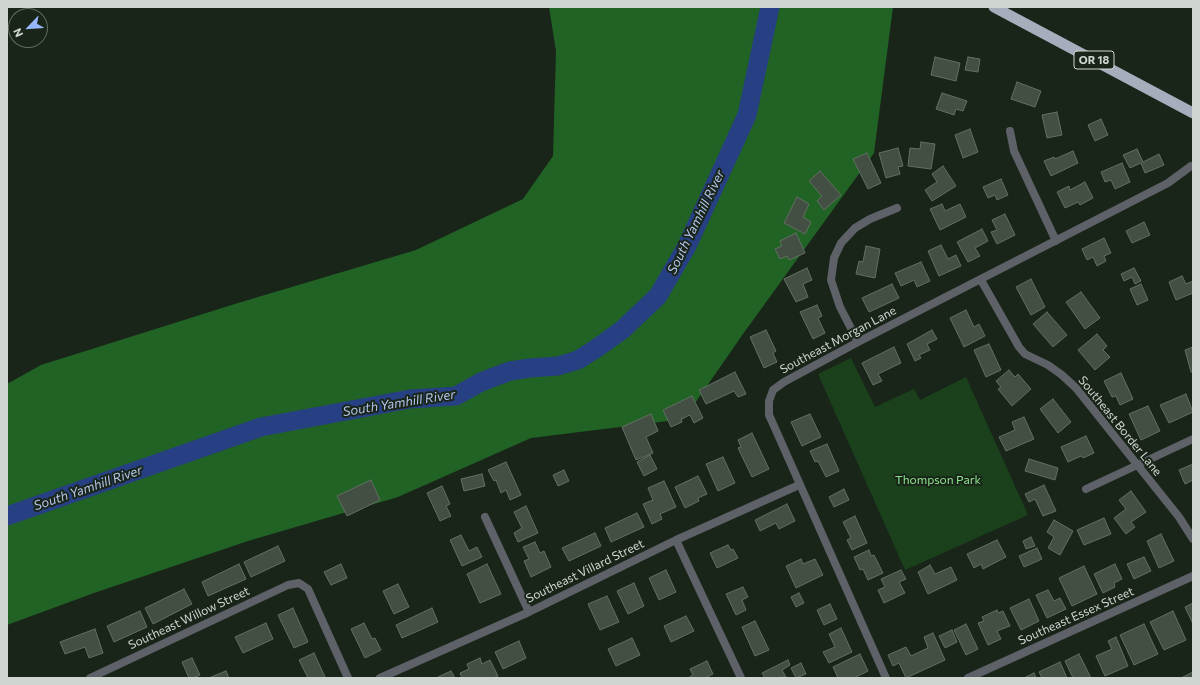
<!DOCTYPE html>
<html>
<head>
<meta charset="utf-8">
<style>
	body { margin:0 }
	#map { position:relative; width:1200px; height:685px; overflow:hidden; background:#1a251a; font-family:Commissioner,sans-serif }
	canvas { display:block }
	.frame { position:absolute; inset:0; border:8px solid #cfd6cf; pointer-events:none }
	.north { position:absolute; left:8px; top:8px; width:40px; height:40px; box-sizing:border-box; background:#1a251a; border:1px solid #626c62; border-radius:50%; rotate:245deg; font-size:11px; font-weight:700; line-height:16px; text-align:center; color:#cfd6cf }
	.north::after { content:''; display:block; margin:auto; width:14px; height:18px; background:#96b6fd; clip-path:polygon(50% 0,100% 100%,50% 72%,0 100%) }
</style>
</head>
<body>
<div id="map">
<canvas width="1200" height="685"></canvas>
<div class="frame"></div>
<div class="north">N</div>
</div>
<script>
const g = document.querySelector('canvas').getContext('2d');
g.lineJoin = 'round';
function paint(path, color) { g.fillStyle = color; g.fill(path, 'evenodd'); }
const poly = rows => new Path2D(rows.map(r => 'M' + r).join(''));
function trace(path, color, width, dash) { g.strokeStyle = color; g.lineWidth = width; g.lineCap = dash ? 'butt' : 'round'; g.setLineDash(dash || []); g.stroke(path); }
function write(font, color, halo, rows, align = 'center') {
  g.font = font + ' Commissioner,sans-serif'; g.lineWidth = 4; g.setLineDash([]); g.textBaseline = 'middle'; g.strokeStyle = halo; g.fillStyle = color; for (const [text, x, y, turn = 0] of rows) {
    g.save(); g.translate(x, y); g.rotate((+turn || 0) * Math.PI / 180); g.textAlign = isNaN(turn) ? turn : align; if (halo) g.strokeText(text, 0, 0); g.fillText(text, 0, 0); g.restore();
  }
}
paint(poly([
	[851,358,875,407,914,389,920,400,966,377,1028,515,905,570,818,374]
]), '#1a411b');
paint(poly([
	[549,7,893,7,874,153,743,334,684,419,531,438,398,497,248,541,94,593,7,625,7,384,41,365,238,303,416,250,523,199,553,156,556,51]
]), '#216325');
trace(poly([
	[7,516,261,427,410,399,456,396,481,382,510,371,530,368,558,366,578,360,597,348,622,330,658,296,687,246,747,115,770,7]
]), '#274083', 19);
const building = poly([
	[935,57,960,63,956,81,931,75,935,57],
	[968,57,980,59,978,72,965,70,968,57],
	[1017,82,1041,91,1035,107,1011,99,1017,82],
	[942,93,967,101,963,111,956,109,954,115,936,109,942,93],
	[1057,112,1062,135,1047,138,1042,115,1057,112],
	[1101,119,1108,135,1095,141,1088,125,1101,119],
	[970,129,978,152,963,158,955,135,970,129],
	[921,142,935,144,931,169,908,166,910,148,920,149,921,142],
	[898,148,903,166,898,167,900,174,886,178,879,153,898,148],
	[1137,149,1143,162,1159,154,1164,165,1145,173,1141,163,1130,168,1123,155,1137,149],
	[1073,151,1078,163,1051,176,1044,161,1054,157,1055,159,1073,151],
	[867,153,881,183,868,189,853,159,867,153],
	[1122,163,1130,182,1115,189,1111,180,1105,182,1101,172,1122,163],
	[943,166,956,186,932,201,925,190,937,182,932,174,943,166],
	[820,171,841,195,824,210,817,201,822,196,809,181,820,171],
	[1001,179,1008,195,997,200,995,195,988,198,983,187,1001,179],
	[1085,182,1093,198,1080,205,1078,202,1065,208,1057,192,1069,186,1070,190,1085,182],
	[797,197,809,204,803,217,811,222,805,234,784,223,797,197],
	[942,204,945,211,960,204,966,217,940,230,930,209,942,204],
	[1005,214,1015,235,997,244,991,232,997,230,992,220,1005,214],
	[1144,222,1150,235,1132,243,1126,231,1144,222],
	[982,229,988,241,975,248,980,256,968,262,957,242,982,229],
	[796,233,805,253,789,260,787,256,780,259,775,249,782,246,780,241,796,233],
	[1104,238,1111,253,1104,256,1106,261,1097,266,1093,257,1087,260,1082,249,1104,238],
	[941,245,948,259,956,255,961,266,939,276,928,251,941,245],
	[866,246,880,249,875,278,856,274,859,261,863,262,866,246],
	[921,262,930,281,917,287,914,280,901,286,895,273,921,262],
	[807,268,812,280,803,284,808,297,796,302,784,279,807,268],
	[1134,268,1141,281,1135,284,1132,277,1124,281,1121,274,1134,268],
	[1182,276,1186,284,1193,281,1193,293,1176,300,1169,282,1182,276],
	[1031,279,1045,307,1031,315,1016,287,1031,279],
	[892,284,899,298,869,312,862,298,892,284],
	[1141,284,1148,300,1137,305,1130,289,1141,284],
	[1081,292,1100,318,1085,329,1066,302,1081,292],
	[817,305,822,316,818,318,825,333,813,339,800,312,817,305],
	[966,310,974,327,979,324,985,336,964,347,950,318,966,310],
	[1047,312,1067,335,1053,347,1033,324,1047,312],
	[766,330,776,351,773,353,777,362,764,368,750,337,766,330],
	[932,330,937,339,927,344,930,350,919,355,921,358,915,361,907,344,932,330],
	[1097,334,1107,346,1103,350,1110,357,1095,370,1078,350,1097,334],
	[989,344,1001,370,986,377,974,350,989,344],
	[894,347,901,363,878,374,882,381,873,385,862,363,894,347],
	[1193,347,1193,372,1191,372,1185,350,1193,347],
	[1009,370,1015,377,1018,374,1031,389,1012,406,998,389,1001,387,996,381,1009,370],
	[735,372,746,394,738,397,734,391,706,404,699,390,735,372],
	[1121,373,1133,399,1120,405,1116,396,1112,397,1104,381,1121,373],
	[1186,394,1193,412,1169,423,1160,405,1186,394],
	[692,396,703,418,694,423,690,415,681,419,682,422,671,427,663,410,692,396],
	[1053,399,1071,422,1058,433,1040,409,1053,399],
	[1148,406,1160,431,1141,440,1129,414,1148,406],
	[651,414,658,431,646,437,653,453,636,460,622,427,651,414],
	[810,414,821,437,802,446,791,422,810,414],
	[1024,417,1034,439,1006,451,999,437,1015,430,1012,422,1024,417],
	[752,433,769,469,752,477,738,448,741,447,738,440,752,433],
	[1086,436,1094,453,1083,458,1081,456,1068,462,1061,447,1086,436],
	[827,444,839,471,826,477,818,461,815,462,810,451,827,444],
	[650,455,657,469,644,476,637,462,650,455],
	[723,457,735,483,718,491,706,464,723,457],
	[1029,459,1058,468,1055,480,1025,471,1029,459],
	[506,462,521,495,510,500,506,490,501,493,496,480,494,481,488,470,506,462],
	[1193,464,1193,480,1185,484,1179,470,1193,464],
	[564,470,569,481,558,486,553,475,564,470],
	[482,474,485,486,464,491,461,479,482,474],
	[698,476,707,494,698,498,699,501,685,508,675,487,698,476],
	[371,480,380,500,347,516,337,496,371,480],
	[664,481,676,507,660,514,662,519,652,524,643,504,653,500,648,488,664,481],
	[1044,485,1056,511,1043,516,1035,499,1029,502,1025,494,1044,485],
	[442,486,450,504,446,506,451,516,440,521,427,493,442,486],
	[844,489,849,500,834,507,829,497,844,489],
	[1131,491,1146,512,1131,522,1135,527,1126,534,1114,518,1126,509,1119,500,1131,491],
	[787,504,795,521,779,529,776,523,760,531,755,520,787,504],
	[526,506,538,533,518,542,514,533,522,528,514,512,526,506],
	[637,513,644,527,611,542,605,528,637,513],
	[855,516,867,543,852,550,847,540,851,538,843,522,855,516],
	[1104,518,1111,534,1084,545,1077,530,1104,518],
	[1054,520,1073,531,1060,555,1048,548,1054,537,1047,532,1054,520],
	[595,533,601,546,569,561,562,548,595,533],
	[1161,534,1174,561,1159,568,1147,541,1161,534],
	[461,535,469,551,477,547,482,557,462,566,450,540,461,535],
	[1031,537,1035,546,1026,549,1023,541,1031,537],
	[997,540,1006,557,983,569,981,564,974,568,967,554,997,540],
	[535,542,540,553,544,551,551,567,531,577,524,561,529,559,523,547,535,542],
	[728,545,731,550,733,549,738,558,717,568,710,553,728,545],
	[278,546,285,561,251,577,244,562,278,546],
	[1037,548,1042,559,1024,567,1019,556,1037,548],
	[869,550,871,556,874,555,883,573,868,580,863,569,860,570,854,557,869,550],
	[1144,557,1151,571,1134,579,1127,564,1144,557],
	[801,559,803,564,815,559,823,575,796,588,786,566,801,559],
	[239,564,246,579,208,596,202,582,239,564],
	[341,564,347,578,331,585,324,572,341,564],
	[487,564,501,594,480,603,467,574,487,564],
	[1115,564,1122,579,1114,583,1115,587,1103,593,1094,574,1115,564],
	[930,565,935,574,951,567,957,580,928,594,918,572,930,565],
	[1084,566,1097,594,1072,606,1059,578,1084,566],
	[666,570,676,592,659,600,649,578,666,570],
	[901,570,906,579,899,582,905,593,884,603,878,590,885,587,881,579,901,570],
	[634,583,644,606,628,614,617,591,634,583],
	[398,584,409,607,394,614,383,591,398,584],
	[743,587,748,597,742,600,746,610,736,615,726,594,743,587],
	[184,589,192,604,153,624,145,608,184,589],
	[1048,590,1054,601,1060,598,1066,609,1047,618,1036,595,1048,590],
	[799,593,804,603,796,607,791,597,799,593],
	[607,596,619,622,600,630,588,604,607,596],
	[1029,599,1039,621,1021,630,1010,608,1029,599],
	[1193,603,1193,624,1185,607,1193,603],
	[830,604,837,619,824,625,817,610,830,604],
	[293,608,308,642,294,648,278,615,293,608],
	[432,608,438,622,402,638,396,625,432,608],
	[997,610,998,613,1003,611,1010,626,997,631,1001,639,988,645,978,623,984,621,982,617,997,610],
	[140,611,147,627,114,642,107,626,140,611],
	[1173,611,1186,640,1164,650,1150,622,1173,611],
	[686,616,694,631,671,642,664,626,686,616],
	[755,621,769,650,755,656,742,627,755,621],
	[266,623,273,639,243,653,235,637,266,623],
	[364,623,372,639,375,638,381,650,365,658,351,629,364,623],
	[966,624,978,649,966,655,954,630,966,624],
	[1144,624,1158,654,1134,665,1120,635,1144,624],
	[841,628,852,652,829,663,823,652,835,647,829,634,841,628],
	[95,629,103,653,89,658,85,647,65,654,60,642,95,629],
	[952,630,957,642,945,648,939,636,952,630],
	[933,633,945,660,906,678,899,663,893,666,888,655,906,647,911,656,928,648,924,637,933,633],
	[1116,637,1128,666,1105,676,1096,656,1112,649,1108,641,1116,637],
	[632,638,640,655,616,666,608,649,632,638],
	[519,641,526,658,503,669,495,652,519,641],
	[314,653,325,677,323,678,308,678,299,660,314,653],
	[860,654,868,671,854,678,838,678,833,667,860,654],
	[1079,654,1091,678,1073,678,1065,661,1079,654],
	[192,658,200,675,193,678,189,678,182,662,192,658],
	[480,658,482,664,490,660,498,676,493,678,462,678,460,673,469,669,467,664,480,658],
	[788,660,790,665,782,670,786,677,765,678,762,673,788,660],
	[707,661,713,674,705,678,688,678,693,675,690,669,707,661],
	[1060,662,1067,678,1042,678,1039,672,1060,662],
	[801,663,806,674,796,678,791,668,801,663],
	[226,671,229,678,212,678,211,677,226,671],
	[451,671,455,678,436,678,451,671],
	[1193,672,1193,678,1181,678,1193,672],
	[1034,673,1036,678,1024,678,1034,673]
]);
paint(building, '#424f42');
trace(building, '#626f62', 1);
trace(poly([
	[1010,131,1014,151,1056,241],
	[981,280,1019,347,1025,354,1048,365,1062,375,1076,388,1179,517,1193,539],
	[858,342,840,307,831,280,834,258,841,243,855,228,870,219,897,208],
	[1086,489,1193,439],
	[485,517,529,612],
	[676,540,741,678],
	[90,678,288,585,299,583,308,589,348,678],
	[380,678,529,612,676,540,799,485],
	[886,678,774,426,769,415,769,401,773,390,784,382,858,342,1168,183,1191,166],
	[968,678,1193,576]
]), '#5e6168', 8);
trace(poly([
	[994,7,1193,113]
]), '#a6aebe', 11);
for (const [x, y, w] of [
	[1094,60,40]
]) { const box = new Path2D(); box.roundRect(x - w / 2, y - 9, w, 18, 3); g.fillStyle = '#1a251a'; g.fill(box); trace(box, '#cfd6cf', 1); }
write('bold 11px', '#cfd6cf', null, [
	["OR 18",1094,60]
]);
write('12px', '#cfd6cf', '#1a251a', [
	["Southeast Morgan Lane",838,340,-28],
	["Southeast Border Lane",1120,426,51],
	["Southeast Villard Street",585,571,-26],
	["Southeast Essex Street",1076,616,-24],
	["Southeast Willow Street",189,618,-25]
]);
write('12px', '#8de48e', '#1a251a', [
	["Thompson Park",938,480]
]);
write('italic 13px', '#b3c5ec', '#1a251a', [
	["South Yamhill River",696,222,-64],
	["South Yamhill River",399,403,-9],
	["South Yamhill River",88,488,-19]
]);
</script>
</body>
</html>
